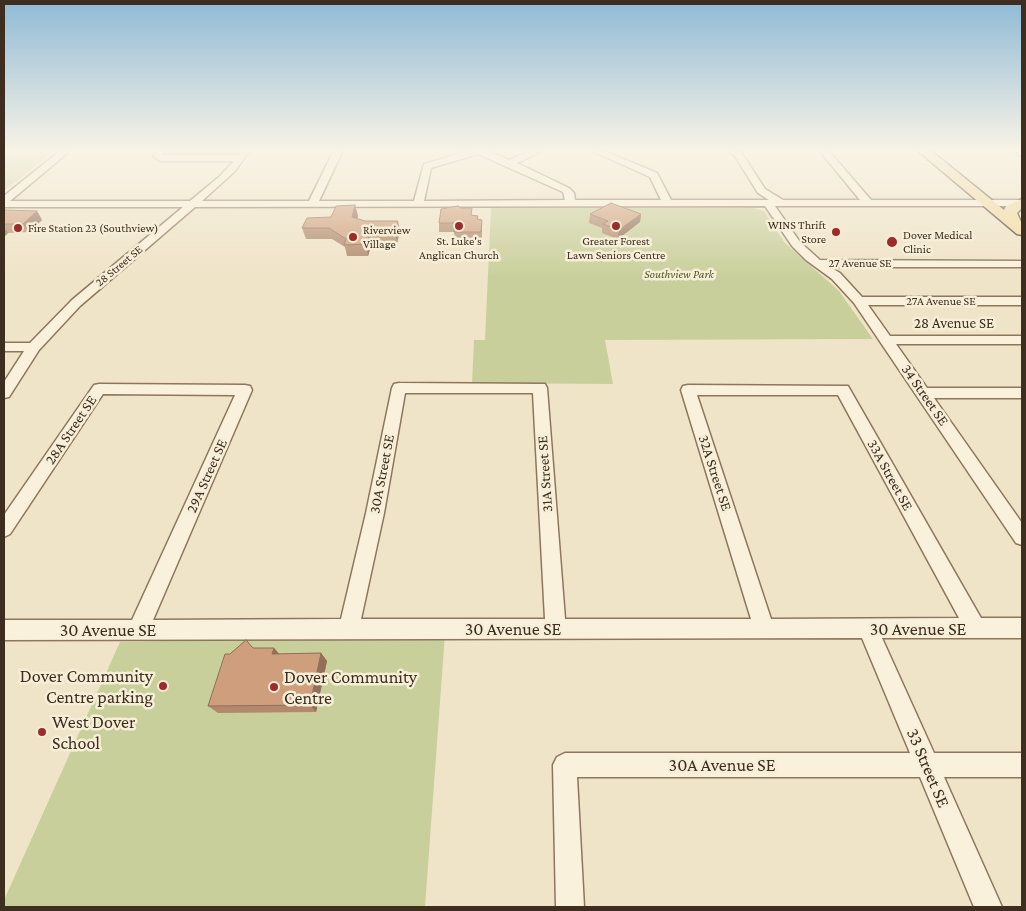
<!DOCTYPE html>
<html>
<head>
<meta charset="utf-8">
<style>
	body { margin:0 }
	#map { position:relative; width:1026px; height:911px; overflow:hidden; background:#f0e4c8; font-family:"Crimson Pro",serif }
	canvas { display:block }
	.frame { position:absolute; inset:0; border:5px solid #3d2e20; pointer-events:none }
</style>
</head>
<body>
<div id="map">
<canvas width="1026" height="911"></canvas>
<div class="frame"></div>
</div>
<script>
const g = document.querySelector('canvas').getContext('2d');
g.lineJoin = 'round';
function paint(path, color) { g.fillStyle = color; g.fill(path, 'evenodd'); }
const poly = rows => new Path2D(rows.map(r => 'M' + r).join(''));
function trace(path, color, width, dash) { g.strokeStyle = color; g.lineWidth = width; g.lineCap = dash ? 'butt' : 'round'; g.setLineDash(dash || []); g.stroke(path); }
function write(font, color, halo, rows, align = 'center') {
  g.font = font + ' "Crimson Pro",serif'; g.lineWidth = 5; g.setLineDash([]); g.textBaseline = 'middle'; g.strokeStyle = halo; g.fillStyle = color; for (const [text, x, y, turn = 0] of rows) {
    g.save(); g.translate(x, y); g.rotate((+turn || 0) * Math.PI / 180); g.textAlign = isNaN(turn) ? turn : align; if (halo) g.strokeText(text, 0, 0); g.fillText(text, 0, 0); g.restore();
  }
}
paint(poly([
	[4,150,55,150,4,191],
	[167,150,240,150,236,155,231,155,168,156,165,155],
	[491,208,754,208,764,211,785,243,839,291,873,339,605,340,613,384,472,383,474,340,485,340],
	[445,634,425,907,4,907,4,900,120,642]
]), '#c9cf9b');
const minor = poly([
	[61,150,71,150,10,201,190,201,219,177,234,161,160,161,153,156,157,150,166,150,162,155,238,155,241,150,250,150,235,171,202,201,309,201,334,150,343,150,319,201,414,201,424,164,471,150,485,150,509,160,532,150,544,150,517,163,569,188,574,193,575,200,661,200,650,177,590,150,602,150,657,173,671,200,769,200,758,193,735,156,726,150,741,152,765,189,783,200,860,200,819,150,828,150,871,200,1022,200,1022,206,775,206,800,242,820,260,1022,261,1022,267,830,267,840,273,862,297,1022,297,1022,305,868,305,890,336,1022,336,1022,344,896,344,927,388,1022,388,1022,398,934,398,1022,523,1022,545,1016,543,854,303,832,279,806,260,792,246,765,206,195,207,80,306,39,350,9,397,4,398,4,382,24,351,4,351,4,343,30,343,72,300,183,207,4,207,4,196,61,150],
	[478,154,563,192,565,200,424,201,431,168,478,154],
	[1015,150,1022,150,1022,156,1019,155,1015,150],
	[399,383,545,384,547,388,565,619,751,619,681,390,683,386,688,385,848,386,981,618,1022,618,1022,638,882,638,934,753,1022,753,1022,777,944,777,1002,907,974,907,920,777,577,777,584,907,556,907,553,765,557,757,565,753,910,753,862,638,4,640,4,620,132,620,235,395,103,394,10,534,4,537,4,515,94,385,99,384,245,385,250,386,252,390,153,620,341,619,366,513,392,388,394,384,399,383],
	[405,393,533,393,545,619,361,619,384,513,405,393],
	[697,395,838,395,959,618,771,619,697,395]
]);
const major = poly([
	[917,150,930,150,1004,210,1006,206,1022,199,1022,208,1017,213,1022,224,1022,235,1017,234,917,150]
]);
trace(minor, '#8d765c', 3);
trace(major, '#5b4430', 3);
paint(minor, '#faf1dc');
paint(major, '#f3d9a0');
paint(poly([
	[355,205,358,216,357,219,400,232,397,243,372,243,368,256,347,256,345,247,332,239,306,239,302,228,331,217],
	[4,211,37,211,42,220,29,232,8,233,4,237],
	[590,214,641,214,640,222,618,239,602,233,602,228,589,223],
	[473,215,478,216,478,220,482,228,482,240,455,240,454,232,439,232,439,223],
	[246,640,253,648,274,648,279,654,321,653,327,661,316,712,218,713,208,706,230,654]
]), '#b2896c');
paint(poly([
	[355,205,358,216,354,228,352,217],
	[37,211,42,220,29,232,23,224],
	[641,214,640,222,618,239,619,230],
	[398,221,400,232,397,243,395,232],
	[4,227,8,233,4,237],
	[370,232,372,243,368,256,366,244],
	[274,648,281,656,272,654],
	[321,653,327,661,316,712,310,705]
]), '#916f58');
const building = poly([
	[611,203,641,214,619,230,603,224,608,221,590,214,611,203],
	[355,205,352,217,365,221,398,221,395,232,370,232,366,244,344,245,346,239,329,228,302,228,307,218,331,217,336,206,355,205],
	[458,206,461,208,472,208,471,215,478,216,477,219,482,220,481,232,454,232,455,223,439,223,441,209,458,206],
	[4,210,37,211,23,224,4,224,4,210],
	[246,640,253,648,274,648,272,654,321,653,310,705,208,706,225,654,230,654,246,640]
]);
paint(building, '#cf9f7d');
trace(building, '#916f58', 1);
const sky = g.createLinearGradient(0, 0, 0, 278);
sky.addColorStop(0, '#8fbad6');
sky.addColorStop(0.54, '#f8f3e6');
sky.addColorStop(1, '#f8f3e600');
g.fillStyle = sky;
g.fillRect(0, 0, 1026, 278);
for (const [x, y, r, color] of [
	[459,226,5,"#9e2a2b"],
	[616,226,5,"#9e2a2b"],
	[18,228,5,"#9e2a2b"],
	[836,232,5,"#9e2a2b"],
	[353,237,5,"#9e2a2b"],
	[892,242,6,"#9e2a2b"],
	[163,686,5,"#9e2a2b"],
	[274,687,5,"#9e2a2b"],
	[42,732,5,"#9e2a2b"]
]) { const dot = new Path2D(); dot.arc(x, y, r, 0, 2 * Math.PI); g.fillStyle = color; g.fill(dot); trace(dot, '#f7eed8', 2); }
write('12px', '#3d2e20', '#f7eed8', [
	["WINS Thrift",826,225,"right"],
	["Store",826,239,"right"],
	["Fire Station 23 (Southview)",28,228],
	["Riverview",363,230],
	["Village",363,244],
	["Dover Medical",903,235],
	["Clinic",903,249],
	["St. Luke's",459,241,"center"],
	["Anglican Church",459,255,"center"],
	["Greater Forest",616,241,"center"],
	["Lawn Seniors Centre",616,255,"center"]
], 'left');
write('12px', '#3d2e20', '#f7eed8', [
	["27 Avenue SE",860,263],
	["28 Street SE",119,266,-40],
	["27A Avenue SE",941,301]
]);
write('italic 12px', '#4d5a26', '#f7eed8', [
	["Southview Park",679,274]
]);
write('15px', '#3d2e20', '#f7eed8', [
	["28 Avenue SE",954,323],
	["34 Street SE",925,395,55],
	["28A Street SE",71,430,-56],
	["32A Street SE",715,473,72],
	["30A Street SE",382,474,-79],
	["31A Street SE",545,474,-94],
	["33A Street SE",890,475,61],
	["29A Street SE",207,476,-66]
]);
write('18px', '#3d2e20', '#f7eed8', [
	["30 Avenue SE",513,629],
	["30 Avenue SE",918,629],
	["30 Avenue SE",108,630],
	["30A Avenue SE",722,765],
	["33 Street SE",928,768,67]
]);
write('18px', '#3d2e20', '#f7eed8', [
	["Dover Community",153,676,"right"],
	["Centre parking",153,697,"right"],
	["Dover Community",284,677],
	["Centre",284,698],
	["West Dover",52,722],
	["School",52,743]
], 'left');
</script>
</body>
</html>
